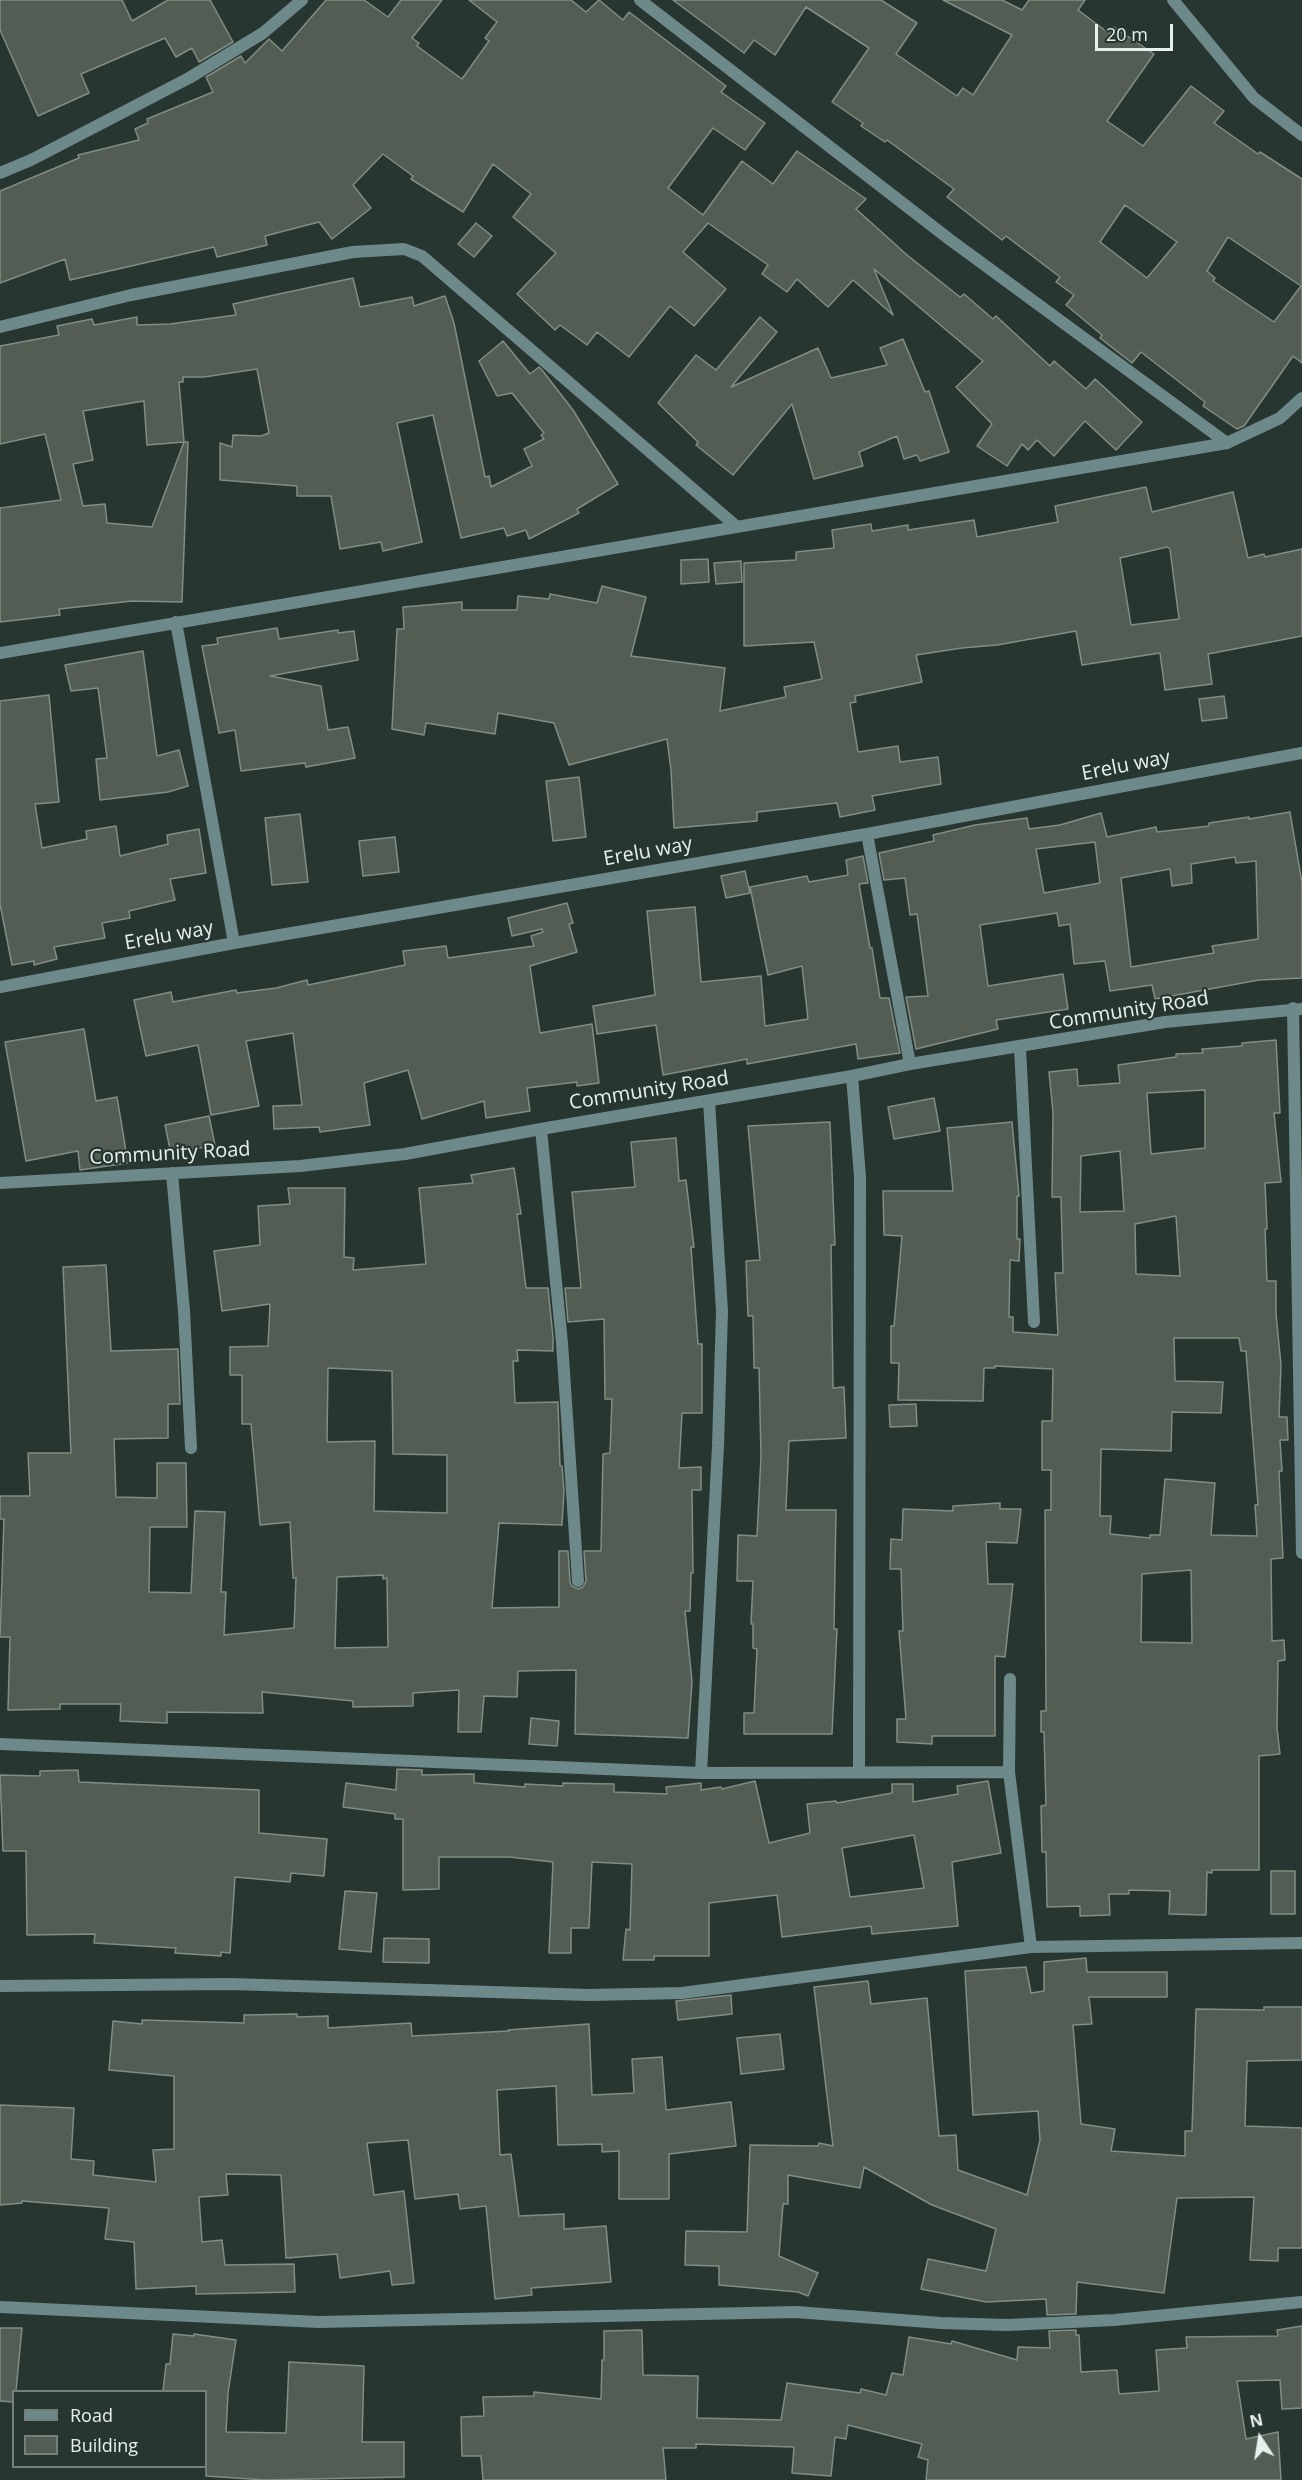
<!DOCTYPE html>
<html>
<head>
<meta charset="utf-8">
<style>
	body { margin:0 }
	#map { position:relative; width:1302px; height:2480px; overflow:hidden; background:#283632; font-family:"Open Sans",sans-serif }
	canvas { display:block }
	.legend { position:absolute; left:12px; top:2390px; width:195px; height:78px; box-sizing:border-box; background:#283632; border:2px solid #75807d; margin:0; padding:8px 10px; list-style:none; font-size:18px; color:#e8f0ed }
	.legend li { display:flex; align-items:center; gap:12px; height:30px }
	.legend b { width:30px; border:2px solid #75807d }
	.north { position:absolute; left:1230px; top:2408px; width:60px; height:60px; -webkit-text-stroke:4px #283632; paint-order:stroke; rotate:348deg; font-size:16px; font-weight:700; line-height:24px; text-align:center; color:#e8f0ed }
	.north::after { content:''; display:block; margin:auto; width:21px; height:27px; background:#e8f0ed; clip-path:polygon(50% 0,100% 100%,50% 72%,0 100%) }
	.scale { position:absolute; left:1095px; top:24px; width:78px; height:27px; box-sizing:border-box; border:3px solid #e8f0ed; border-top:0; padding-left:8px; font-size:18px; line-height:21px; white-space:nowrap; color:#e8f0ed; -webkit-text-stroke:4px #283632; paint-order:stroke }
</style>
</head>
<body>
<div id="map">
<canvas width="1302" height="2480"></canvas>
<ul class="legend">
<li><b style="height:8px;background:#6e898a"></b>Road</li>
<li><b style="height:16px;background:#535d53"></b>Building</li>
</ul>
<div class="north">N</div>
<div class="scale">20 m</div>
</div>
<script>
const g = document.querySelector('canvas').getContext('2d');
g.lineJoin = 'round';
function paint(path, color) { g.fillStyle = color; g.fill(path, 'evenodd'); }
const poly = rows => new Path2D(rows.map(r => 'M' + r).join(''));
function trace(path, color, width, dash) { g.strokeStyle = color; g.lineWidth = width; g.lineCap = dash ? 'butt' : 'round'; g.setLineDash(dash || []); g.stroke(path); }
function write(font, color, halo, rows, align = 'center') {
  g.font = font + ' "Open Sans",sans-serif'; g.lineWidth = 4.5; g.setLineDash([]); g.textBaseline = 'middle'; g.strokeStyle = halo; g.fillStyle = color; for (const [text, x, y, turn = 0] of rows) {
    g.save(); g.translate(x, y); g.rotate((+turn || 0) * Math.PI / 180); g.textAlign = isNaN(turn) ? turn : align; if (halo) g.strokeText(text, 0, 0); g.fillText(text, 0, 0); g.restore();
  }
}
const building = poly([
	[0,0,122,0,132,21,168,0,210,0,233,42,199,62,192,48,176,57,165,38,81,74,89,93,38,116,0,30,0,0],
	[326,0,364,0,388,17,401,0,442,0,412,38,419,43,417,46,462,79,489,41,485,38,497,22,469,0,571,0,586,12,599,0,623,20,629,12,726,86,721,92,765,123,745,150,713,128,668,188,703,215,742,161,773,184,797,151,866,199,856,209,907,255,960,297,964,294,993,319,996,316,1050,366,1054,361,1086,389,1095,379,1142,422,1116,450,1085,421,1054,456,1037,440,1028,450,1022,444,1007,466,977,446,992,424,956,387,983,361,874,269,893,315,853,280,828,307,797,279,787,292,762,274,768,265,708,223,683,252,726,289,694,326,670,306,629,357,597,332,587,345,560,325,555,330,517,294,556,253,513,217,531,194,493,164,463,212,411,179,413,176,383,154,353,185,371,208,332,239,319,222,265,236,267,245,217,257,214,247,70,280,65,259,0,283,0,191,79,158,78,155,139,140,135,129,148,123,147,119,213,92,206,77,241,56,245,63,269,39,282,51,326,0],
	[673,0,881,0,917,23,896,54,957,96,963,88,973,95,1012,35,943,0,1002,0,1022,10,1029,0,1085,0,1078,10,1110,34,1114,27,1154,54,1107,121,1143,146,1191,86,1224,111,1214,123,1258,154,1260,152,1302,179,1302,363,1293,356,1244,426,1237,429,1203,406,1205,402,1141,352,1132,363,1100,338,1102,335,1066,305,1074,295,1056,282,1060,277,1006,236,1002,240,947,197,954,189,887,140,885,142,861,126,863,123,832,102,869,48,806,7,775,55,754,40,744,53,673,0],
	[1125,205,1177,242,1147,278,1100,242,1125,205],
	[1228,237,1301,286,1274,322,1213,281,1215,278,1207,271,1228,237],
	[476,223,492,236,474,257,458,244,476,223],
	[353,278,360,307,412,297,414,306,445,296,454,323,485,477,489,476,491,487,532,466,524,449,544,439,541,435,544,433,512,393,497,396,479,361,503,341,530,374,539,367,542,370,573,410,618,484,577,509,579,513,529,539,526,530,507,536,504,528,461,538,433,415,397,423,422,542,383,551,381,542,340,549,331,496,297,496,297,486,220,480,220,443,232,447,233,435,261,436,269,433,257,369,204,377,183,377,183,382,179,382,184,442,188,442,182,602,132,601,59,609,60,615,0,622,0,508,61,500,45,434,0,444,0,346,59,335,57,326,92,319,94,325,137,317,137,325,170,324,236,315,233,304,353,278],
	[144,401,147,445,184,442,152,527,107,523,105,504,83,506,73,464,93,460,83,411,144,401],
	[760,317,777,332,731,387,818,348,831,378,887,365,880,348,903,339,925,392,929,391,949,452,920,461,917,455,904,459,897,436,859,452,863,466,814,479,792,404,733,475,696,445,698,442,658,403,696,355,716,370,760,317],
	[1146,487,1152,512,1233,492,1248,558,1264,554,1265,557,1302,549,1302,636,1208,654,1212,684,1165,690,1160,653,1082,665,1076,631,997,645,962,648,916,655,922,682,855,696,856,702,850,703,858,752,898,746,900,762,938,757,941,784,872,796,875,810,840,817,837,803,757,812,757,821,674,828,671,770,667,739,569,765,554,723,498,713,495,734,426,723,424,735,392,729,397,629,404,629,403,607,462,602,462,610,517,610,518,596,549,599,550,594,597,603,602,586,646,597,631,656,725,668,720,711,786,697,784,687,822,679,814,642,744,646,744,563,796,560,796,552,834,548,832,530,871,524,872,531,908,525,908,530,974,520,977,537,1058,522,1055,506,1146,487],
	[1167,547,1170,549,1179,619,1131,625,1120,558,1167,547],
	[708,559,709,582,681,584,681,560,708,559],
	[741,561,742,582,716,584,714,563,741,561],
	[277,628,279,639,338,630,338,633,354,631,358,660,270,676,321,686,328,730,348,727,355,758,306,767,305,763,241,771,235,730,219,733,202,646,218,644,217,638,277,628],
	[143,651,157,756,179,750,188,786,168,792,100,800,96,759,107,758,98,688,71,691,65,665,143,651],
	[49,695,59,802,35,804,42,848,87,839,86,831,116,826,120,856,168,844,167,835,199,829,206,873,170,879,175,900,129,911,130,918,102,923,105,938,54,947,57,959,34,965,34,961,12,965,0,904,0,701,49,695],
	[1224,696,1227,718,1202,721,1199,699,1224,696],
	[579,777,586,837,553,841,546,781,579,777],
	[1290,812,1302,883,1302,978,1259,980,1155,999,1152,985,1110,991,1105,961,1074,964,1070,924,1059,926,1057,913,980,925,988,986,1063,974,1068,1009,996,1020,998,1029,916,1049,906,997,928,996,917,914,910,915,905,878,884,880,879,853,934,841,933,835,975,825,1027,818,1029,829,1060,825,1101,813,1107,837,1156,827,1157,832,1209,826,1209,823,1249,817,1249,819,1290,812],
	[1095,842,1100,883,1044,893,1036,849,1095,842],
	[1235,857,1236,863,1256,861,1258,939,1212,946,1214,953,1131,967,1121,878,1170,869,1172,886,1192,883,1191,864,1235,857],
	[300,814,308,882,272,885,265,818,300,814],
	[395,837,399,872,363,876,359,841,395,837],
	[863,856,868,883,859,884,870,948,872,948,880,998,889,998,900,1053,858,1059,856,1044,747,1064,747,1059,663,1075,656,1025,597,1034,593,1006,655,995,647,911,695,907,701,982,761,976,765,1026,808,1019,802,966,768,975,750,887,807,876,809,882,848,875,846,860,863,856],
	[745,871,750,893,726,898,721,876,745,871],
	[567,903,573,923,569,924,577,952,530,966,540,1033,592,1024,599,1083,577,1086,577,1082,527,1088,530,1111,486,1118,484,1101,422,1119,408,1070,364,1083,370,1125,320,1132,319,1127,274,1129,273,1106,302,1105,293,1033,246,1041,259,1106,211,1115,198,1045,146,1056,134,1000,171,992,173,1002,236,990,237,993,276,988,307,980,308,985,405,965,403,951,446,946,448,958,534,946,531,936,543,932,542,929,512,936,508,918,567,903],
	[84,1029,96,1101,117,1097,128,1163,80,1170,78,1151,26,1161,5,1042,84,1029],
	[1276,1040,1280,1113,1274,1113,1281,1182,1265,1183,1267,1229,1265,1229,1267,1281,1276,1281,1276,1314,1281,1365,1279,1417,1287,1417,1288,1440,1280,1440,1282,1471,1279,1471,1283,1558,1271,1559,1272,1641,1284,1640,1285,1660,1278,1661,1277,1728,1280,1754,1259,1756,1259,1870,1212,1870,1212,1873,1207,1872,1206,1915,1169,1914,1170,1891,1129,1890,1129,1894,1109,1894,1110,1915,1080,1916,1080,1906,1047,1907,1046,1852,1042,1852,1041,1806,1046,1805,1044,1732,1041,1732,1041,1711,1046,1711,1045,1510,1051,1510,1051,1470,1042,1470,1042,1421,1052,1421,1053,1369,995,1366,995,1368,984,1368,983,1401,898,1400,899,1363,891,1363,891,1326,894,1326,902,1236,884,1235,883,1191,953,1191,947,1128,1012,1122,1019,1196,1017,1196,1017,1239,1020,1239,1019,1261,1010,1260,1009,1317,1013,1317,1013,1332,1058,1335,1055,1273,1063,1273,1061,1197,1052,1197,1053,1112,1049,1072,1077,1069,1078,1086,1120,1083,1118,1065,1176,1057,1176,1054,1203,1053,1202,1049,1242,1046,1242,1043,1276,1040],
	[1205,1090,1205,1148,1151,1154,1147,1093,1205,1090],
	[1120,1151,1124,1211,1080,1212,1081,1156,1120,1151],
	[1176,1216,1180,1276,1136,1274,1135,1224,1176,1216],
	[1174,1338,1239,1338,1241,1351,1246,1351,1258,1505,1255,1505,1257,1536,1211,1535,1215,1483,1165,1479,1160,1535,1150,1535,1150,1538,1110,1534,1111,1516,1100,1516,1101,1449,1171,1451,1172,1412,1221,1413,1223,1382,1175,1381,1174,1338],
	[1191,1570,1192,1643,1141,1642,1142,1574,1191,1570],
	[934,1098,940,1131,894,1139,888,1107,934,1098],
	[209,1116,215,1145,171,1154,165,1125,209,1116],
	[830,1122,835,1245,831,1245,833,1388,844,1387,846,1438,789,1441,786,1507,786,1510,836,1510,834,1629,837,1629,832,1734,744,1734,744,1713,754,1713,757,1649,753,1648,753,1624,751,1624,753,1581,737,1581,738,1535,757,1536,761,1456,759,1368,754,1368,753,1316,748,1316,747,1289,746,1261,760,1260,748,1126,830,1122],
	[676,1138,679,1181,686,1180,694,1247,691,1247,698,1344,702,1344,702,1413,682,1413,679,1468,701,1467,701,1490,692,1490,693,1573,691,1573,690,1611,685,1611,692,1682,688,1738,575,1734,576,1670,518,1671,517,1697,484,1696,481,1732,458,1732,459,1690,413,1693,413,1706,353,1707,353,1701,262,1692,263,1713,167,1712,167,1723,120,1721,121,1704,60,1704,60,1709,8,1710,10,1637,0,1637,4,1519,0,1519,0,1496,30,1496,28,1453,71,1453,63,1267,106,1265,111,1351,178,1349,180,1404,168,1404,168,1438,114,1439,116,1497,157,1498,157,1463,186,1463,187,1527,150,1527,149,1592,191,1593,195,1511,225,1512,221,1592,226,1592,224,1635,294,1628,296,1578,293,1578,290,1522,260,1525,251,1424,242,1424,242,1375,230,1375,230,1347,268,1346,270,1304,222,1311,214,1251,260,1245,258,1206,290,1204,288,1188,345,1188,344,1257,354,1258,353,1270,426,1264,419,1188,473,1183,471,1175,514,1168,521,1214,517,1214,526,1288,548,1288,553,1337,553,1351,517,1350,518,1361,513,1361,515,1403,558,1402,560,1466,562,1466,564,1491,562,1525,499,1523,492,1608,559,1607,559,1551,568,1551,570,1582,572,1586,578,1589,583,1587,586,1581,584,1551,601,1551,603,1454,610,1453,612,1399,605,1399,604,1319,568,1322,565,1288,581,1288,572,1192,635,1187,631,1142,676,1138],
	[328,1368,392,1371,393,1454,447,1455,447,1513,374,1511,375,1441,327,1442,328,1368],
	[383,1575,383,1579,387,1578,388,1647,335,1648,337,1577,383,1575],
	[916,1404,917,1426,890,1427,889,1405,916,1404],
	[1000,1503,1000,1509,1021,1509,1017,1543,986,1542,988,1584,1013,1584,1005,1657,995,1656,995,1736,932,1736,932,1744,897,1742,897,1719,906,1719,899,1631,903,1631,901,1569,890,1569,891,1539,902,1540,903,1509,953,1511,953,1506,1000,1503],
	[531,1718,559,1721,557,1746,529,1744,531,1718],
	[397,1769,422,1770,422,1775,474,1774,474,1783,525,1787,525,1784,563,1786,563,1783,614,1784,614,1792,667,1794,666,1787,701,1783,701,1790,721,1787,722,1789,755,1781,769,1843,810,1833,807,1804,836,1801,837,1803,892,1793,892,1784,913,1784,913,1802,958,1794,957,1786,988,1781,1001,1853,952,1862,958,1926,872,1934,871,1926,782,1937,777,1895,709,1903,709,1956,654,1956,654,1960,623,1960,626,1929,630,1930,632,1864,592,1862,589,1928,571,1928,571,1953,549,1953,553,1862,509,1857,439,1857,439,1889,403,1890,403,1819,395,1819,395,1814,343,1807,346,1783,396,1790,397,1769],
	[914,1835,924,1888,850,1897,842,1848,914,1835],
	[78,1770,79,1782,259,1790,259,1833,327,1839,324,1876,291,1873,290,1882,235,1877,230,1953,221,1952,221,1956,175,1953,176,1948,94,1943,95,1934,27,1935,26,1851,3,1851,0,1775,40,1776,40,1771,78,1770],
	[1271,1871,1295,1871,1295,1914,1271,1914,1271,1871],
	[345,1891,377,1893,371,1952,339,1949,345,1891],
	[384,1938,429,1939,429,1963,383,1962,384,1938],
	[1086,1958,1087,1972,1167,1972,1167,1997,1089,1997,1092,2024,1073,2025,1081,2124,1115,2129,1111,2151,1185,2156,1185,2131,1192,2131,1196,2009,1264,2010,1264,2007,1302,2007,1302,2060,1247,2061,1245,2126,1302,2128,1302,2248,1278,2248,1278,2261,1250,2260,1254,2197,1177,2198,1164,2293,1077,2282,1076,2314,1047,2315,1046,2299,986,2302,921,2289,928,2259,986,2271,996,2229,932,2205,864,2167,860,2188,788,2175,788,2204,783,2204,779,2256,818,2273,808,2296,798,2292,719,2285,719,2266,685,2265,686,2231,747,2232,750,2145,818,2146,819,2143,833,2146,814,1987,868,1981,871,2004,927,1998,939,2136,956,2135,958,2170,1027,2195,1040,2140,1038,2111,973,2115,965,1971,1026,1967,1031,1993,1044,1991,1044,1962,1086,1958],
	[731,1995,732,2014,678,2020,676,2001,731,1995],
	[297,2014,297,2017,328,2016,328,2028,411,2023,412,2036,509,2031,508,2030,589,2024,592,2095,634,2093,632,2059,662,2057,666,2110,731,2102,736,2146,669,2154,669,2199,619,2199,619,2151,602,2152,602,2144,558,2145,556,2086,497,2090,500,2155,511,2154,519,2216,564,2214,564,2229,606,2226,611,2282,531,2288,532,2295,495,2299,486,2206,460,2209,458,2194,415,2199,408,2140,367,2143,374,2195,404,2191,414,2283,392,2285,390,2271,340,2278,337,2254,286,2258,281,2175,226,2174,228,2195,199,2197,202,2242,222,2240,225,2265,294,2264,295,2292,196,2294,196,2286,136,2289,134,2242,105,2239,109,2208,22,2201,22,2203,0,2205,0,2105,74,2108,71,2159,94,2161,93,2175,156,2182,153,2150,174,2149,174,2076,109,2070,113,2021,142,2024,142,2020,244,2023,244,2015,297,2014],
	[780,2034,784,2069,741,2074,737,2038,780,2034],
	[1302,2326,1302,2408,1282,2409,1280,2380,1237,2381,1246,2439,1278,2432,1281,2480,926,2480,928,2460,918,2457,922,2444,848,2425,846,2439,835,2437,831,2476,792,2473,794,2447,696,2444,696,2448,663,2448,666,2480,483,2480,481,2456,462,2456,461,2417,484,2416,483,2397,534,2396,534,2392,601,2399,602,2360,604,2360,604,2331,642,2330,643,2375,698,2376,697,2418,781,2420,787,2383,860,2393,861,2389,886,2395,892,2373,903,2375,909,2337,951,2344,952,2341,1017,2360,1018,2347,1050,2348,1049,2331,1076,2330,1076,2335,1079,2335,1081,2372,1117,2370,1119,2394,1159,2391,1156,2350,1187,2348,1186,2337,1278,2336,1277,2330,1302,2326],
	[0,2328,22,2328,16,2391,14,2391,14,2402,0,2401,0,2328],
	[173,2334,194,2336,194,2334,236,2340,228,2393,226,2432,286,2433,289,2362,364,2366,362,2442,404,2442,404,2477,265,2480,206,2476,206,2391,163,2391,166,2364,170,2364,173,2334]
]);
paint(building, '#535d53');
trace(building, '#828d83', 1.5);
trace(poly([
	[640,0,949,239,1227,443],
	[1173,0,1254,98,1302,135],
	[0,173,31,160,189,78,263,33,302,0],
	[0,327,131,295,353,252,404,249,422,256,736,526],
	[176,622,234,943],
	[0,653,1227,443,1280,418,1302,398],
	[867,834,910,1064],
	[0,987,234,943,867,834,1302,753],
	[1293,1008,1302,1553],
	[1020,1048,1034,1322],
	[852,1076,860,1177,859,1771],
	[541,1129,562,1343,578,1581],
	[172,1173,184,1311,191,1448],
	[0,1183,300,1166,405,1154,541,1129,852,1076,910,1064,1165,1022,1302,1009],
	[1010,1679,1009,1772,1031,1947],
	[0,1744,701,1773,1009,1772],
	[701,1773,718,1446,722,1311,709,1101],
	[0,1986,231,1984,590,1995,682,1993,1031,1947,1302,1943],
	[0,2307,319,2322,796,2312,941,2323,1008,2325,1114,2320,1302,2302]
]), '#6e898a', 12);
write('20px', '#e8f0ed', '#283632', [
	["Erelu way",1126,766,-11],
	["Erelu way",648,852,-10],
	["Erelu way",169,936,-10],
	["Community Road",1129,1011,-9],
	["Community Road",649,1091,-9],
	["Community Road",170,1154,-3]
]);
</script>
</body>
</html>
